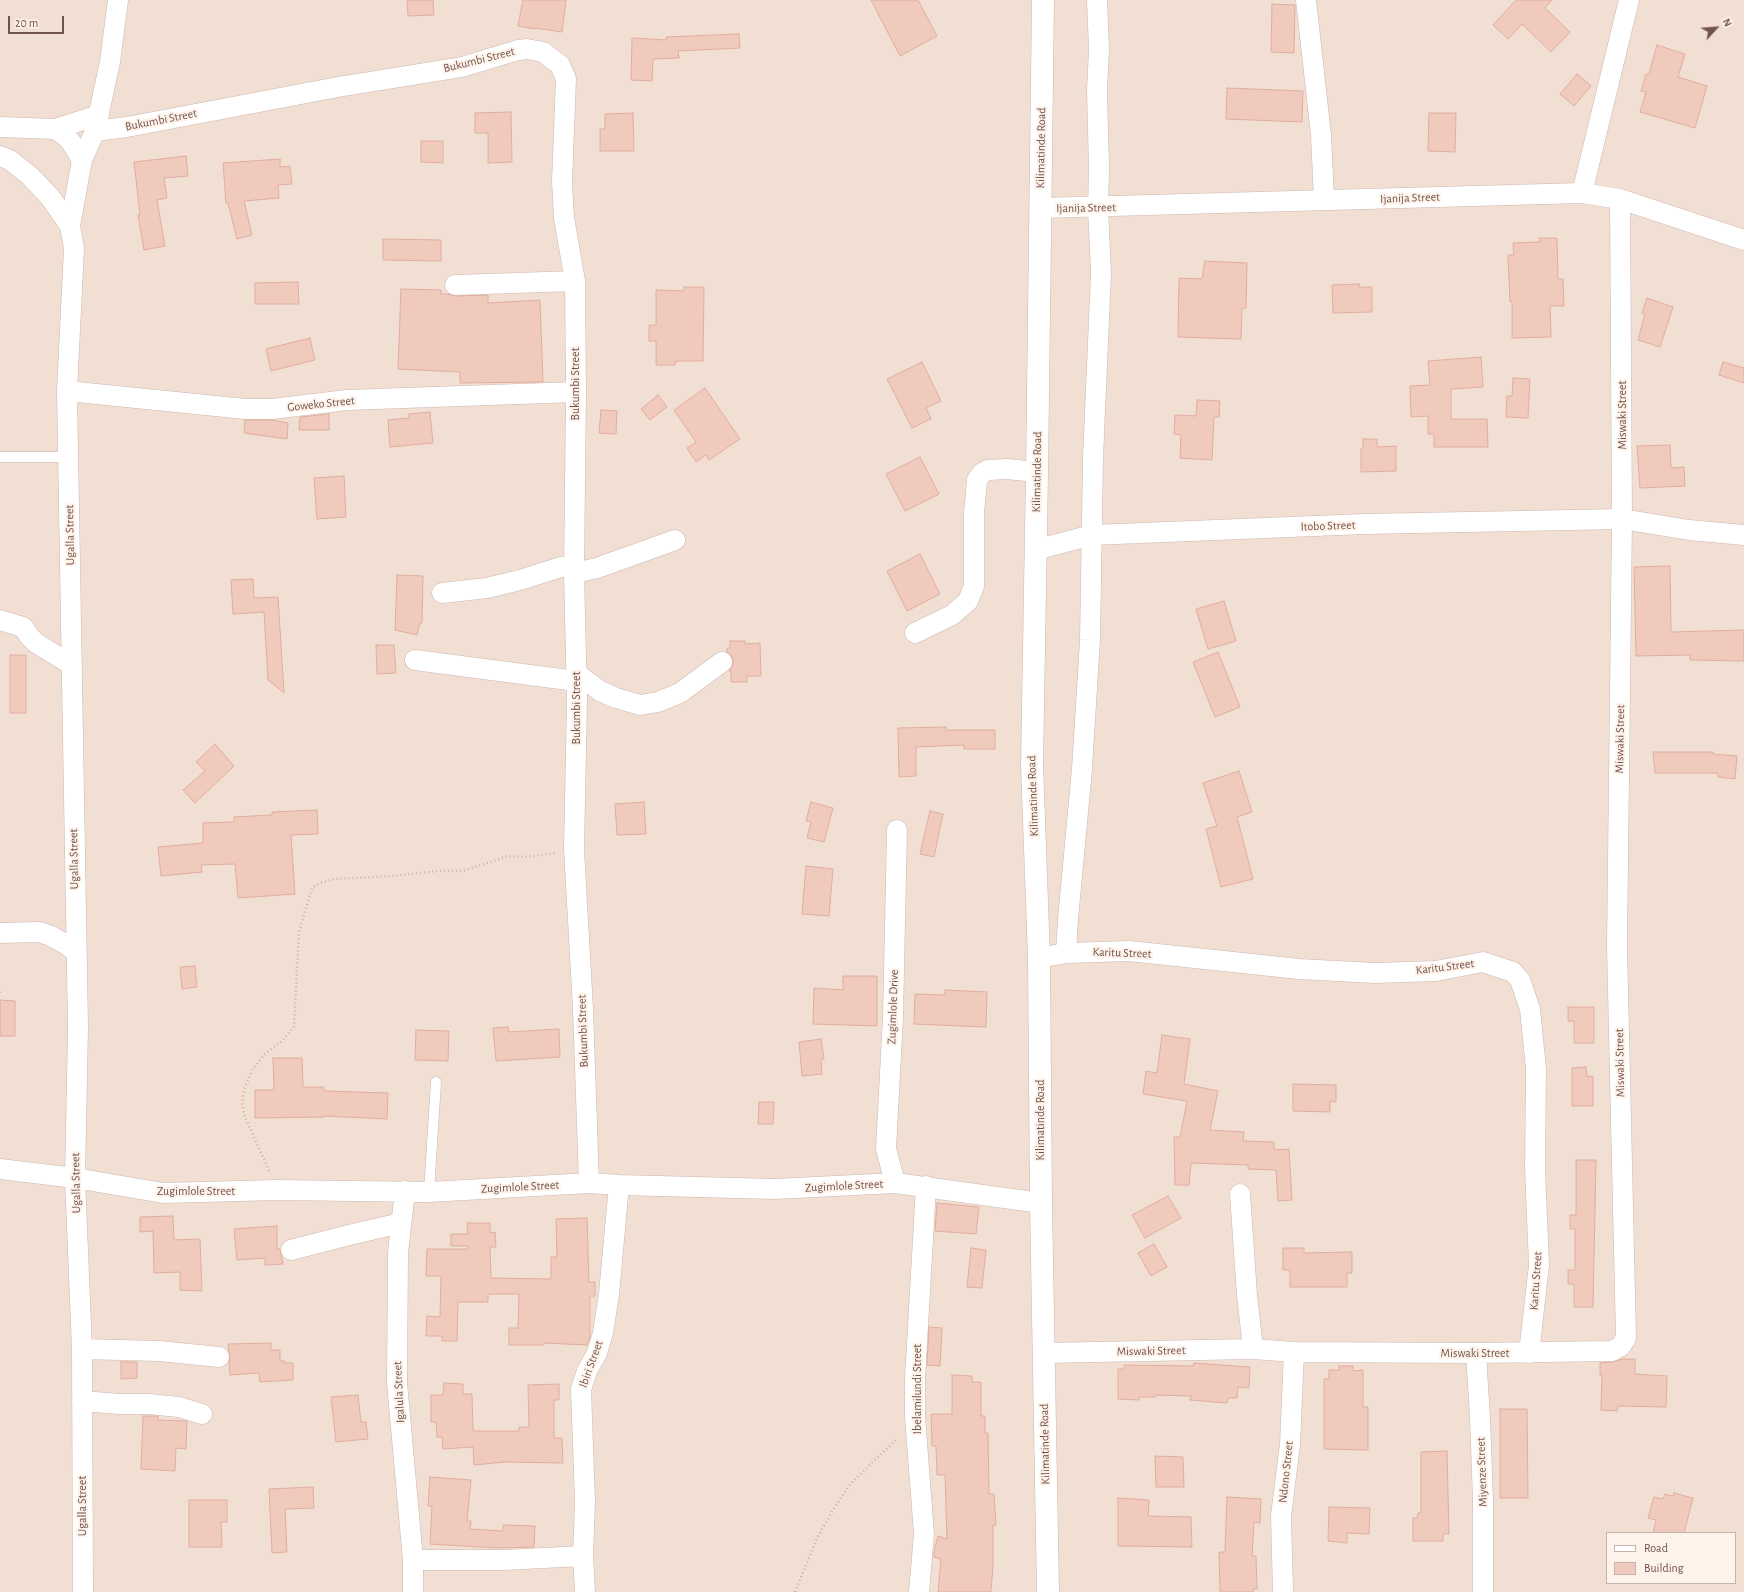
<!DOCTYPE html>
<html>
<head>
<meta charset="utf-8">
<style>
	body { margin:0 }
	#map { position:relative; width:1744px; height:1592px; overflow:hidden; background:#fbefe4; font-family:"Alegreya Sans",sans-serif }
	canvas { display:block }
	.legend { position:absolute; left:1606px; top:1532px; width:130px; height:52px; box-sizing:border-box; background:#fef3ea; border:1px solid #c6b3aa; margin:0; padding:5px 7px; list-style:none; font-size:12px; color:#72534b }
	.legend li { display:flex; align-items:center; gap:8px; height:20px }
	.legend b { width:20px; border:1px solid #c6b3aa }
	.north { position:absolute; left:1696px; top:8px; width:40px; height:40px; -webkit-text-stroke:3px #fef3ea; paint-order:stroke; rotate:64deg; font-size:11px; font-weight:700; line-height:16px; text-align:center; color:#72534b }
	.north::after { content:''; display:block; margin:auto; width:14px; height:18px; background:#72534b; clip-path:polygon(50% 0,100% 100%,50% 72%,0 100%) }
	.scale { position:absolute; left:8px; top:16px; width:56px; height:18px; box-sizing:border-box; border:2px solid #72534b; border-top:0; padding-left:5px; font-size:12px; line-height:14px; white-space:nowrap; color:#72534b; -webkit-text-stroke:3px #fef3ea; paint-order:stroke }
</style>
</head>
<body>
<div id="map">
<canvas width="1744" height="1592"></canvas>
<ul class="legend">
<li><b style="height:5px;background:#fff"></b>Road</li>
<li><b style="height:11px;background:#efcabd"></b>Building</li>
</ul>
<div class="north">N</div>
<div class="scale">20 m</div>
</div>
<script>
const g = document.querySelector('canvas').getContext('2d');
g.lineJoin = 'round';
function paint(path, color) { g.fillStyle = color; g.fill(path, 'evenodd'); }
const poly = rows => new Path2D(rows.map(r => 'M' + r).join(''));
function trace(path, color, width, dash) { g.strokeStyle = color; g.lineWidth = width; g.lineCap = dash ? 'butt' : 'round'; g.setLineDash(dash || []); g.stroke(path); }
function write(font, color, halo, rows, align = 'center') {
  g.font = font + ' "Alegreya Sans",sans-serif'; g.lineWidth = 4; g.setLineDash([]); g.textBaseline = 'middle'; g.strokeStyle = halo; g.fillStyle = color; for (const [text, x, y, turn = 0] of rows) {
    g.save(); g.translate(x, y); g.rotate((+turn || 0) * Math.PI / 180); g.textAlign = isNaN(turn) ? turn : align; if (halo) g.strokeText(text, 0, 0); g.fillText(text, 0, 0); g.restore();
  }
}
paint(poly([
	[0,0,1744,0,1744,1592,0,1592],
	[1607,1533,1735,1533,1735,1583,1607,1583]
]), '#f2dfd3');
const building = poly([
	[407,0,433,0,434,15,408,16,407,0],
	[523,0,566,0,562,32,535,28,535,29,518,26,523,0],
	[871,0,918,0,937,36,900,56,871,0],
	[1516,0,1552,0,1545,8,1570,32,1551,52,1522,24,1508,39,1493,25,1516,0],
	[1272,4,1295,5,1294,53,1271,52,1272,4],
	[739,34,740,48,678,51,679,58,653,59,652,81,631,80,632,38,666,40,666,37,739,34],
	[1657,45,1685,54,1678,77,1707,86,1695,128,1640,112,1646,92,1641,91,1646,74,1649,74,1657,45],
	[1577,74,1591,86,1574,106,1560,94,1577,74],
	[1227,88,1303,91,1302,122,1226,119,1227,88],
	[511,112,512,162,488,163,488,133,475,133,475,113,511,112],
	[633,113,634,151,600,151,600,129,605,129,605,114,633,113],
	[1429,113,1456,113,1455,152,1428,151,1429,113],
	[421,141,443,141,443,163,421,162,421,141],
	[186,156,188,176,164,178,167,198,157,200,165,246,144,250,138,215,140,215,134,162,186,156],
	[280,159,280,167,290,166,292,184,278,185,279,198,244,201,252,235,237,239,228,203,226,203,223,163,280,159],
	[1539,238,1557,238,1558,279,1563,279,1564,306,1550,306,1551,337,1512,338,1512,302,1510,302,1508,255,1514,255,1513,243,1540,242,1539,238],
	[383,239,441,240,441,261,383,260,383,239],
	[1205,261,1247,263,1246,308,1242,308,1241,339,1178,337,1179,278,1202,279,1205,261],
	[298,282,299,304,255,304,255,283,298,282],
	[1359,284,1359,287,1372,287,1372,312,1333,313,1332,285,1359,284],
	[684,287,704,287,703,361,676,361,675,365,656,365,656,341,649,341,649,325,656,325,656,290,684,291,684,287],
	[401,289,441,290,441,294,448,294,455,296,488,295,488,303,540,300,543,382,460,383,460,372,398,369,401,289],
	[1647,298,1673,307,1660,347,1638,340,1645,314,1642,313,1647,298],
	[310,338,315,360,271,371,266,349,310,338],
	[1481,357,1483,387,1451,389,1451,419,1487,419,1488,447,1434,447,1434,434,1428,434,1428,416,1411,417,1410,386,1430,385,1428,361,1481,357],
	[922,362,941,401,926,408,931,419,912,428,887,379,922,362],
	[1723,362,1744,368,1744,383,1719,375,1723,362],
	[1513,378,1530,379,1528,418,1506,417,1507,396,1512,396,1513,378],
	[705,388,740,439,709,460,706,455,696,462,687,448,696,442,674,410,705,388],
	[658,395,667,407,650,420,641,409,658,395],
	[1197,400,1220,401,1219,417,1214,417,1212,460,1180,458,1181,435,1174,434,1175,415,1196,416,1197,400],
	[601,410,617,411,616,434,599,433,601,410],
	[430,412,433,443,390,447,388,420,409,418,409,414,430,412],
	[329,414,329,430,299,430,300,417,329,414],
	[245,420,273,420,288,423,287,439,244,433,245,420],
	[1363,439,1377,439,1377,447,1396,446,1396,471,1361,472,1361,448,1363,448,1363,439],
	[1670,445,1671,468,1684,467,1685,486,1640,488,1637,446,1670,445],
	[920,457,939,494,905,511,886,474,920,457],
	[344,476,346,517,317,519,314,478,344,476],
	[920,554,940,594,907,611,887,571,920,554],
	[1670,566,1671,632,1744,630,1744,661,1690,660,1690,655,1636,656,1634,567,1670,566],
	[397,575,423,576,422,623,420,623,417,635,395,630,397,575],
	[253,579,254,598,278,597,284,693,268,680,264,612,233,614,231,580,253,579],
	[1224,601,1236,641,1208,649,1196,609,1224,601],
	[730,641,745,641,745,644,760,643,761,676,747,676,747,682,731,682,731,671,729,671,733,666,733,660,731,655,727,652,727,648,730,648,730,641],
	[376,645,394,645,396,673,377,674,376,645],
	[1218,652,1240,707,1215,717,1193,662,1218,652],
	[10,655,26,655,26,713,10,713,10,655],
	[946,727,946,730,995,730,995,749,964,749,964,745,916,747,916,776,899,777,898,728,946,727],
	[215,744,234,766,195,803,183,790,205,771,196,762,215,744],
	[1653,752,1713,752,1713,754,1737,756,1735,779,1718,777,1718,773,1655,773,1653,752],
	[1239,771,1252,812,1237,817,1253,879,1221,887,1206,829,1217,826,1203,783,1239,771],
	[644,802,646,834,617,835,615,804,644,802],
	[811,802,833,808,824,842,807,838,811,822,806,821,811,802],
	[317,810,318,834,291,835,295,894,238,898,235,864,201,865,202,872,161,876,158,847,203,843,203,823,234,822,234,817,272,815,272,812,317,810],
	[930,811,943,814,934,857,920,854,930,811],
	[806,866,833,869,829,916,802,914,806,866],
	[195,966,197,987,182,989,180,967,195,966],
	[843,976,877,976,877,1026,813,1024,814,988,843,990,843,976],
	[945,990,987,992,986,1027,914,1024,915,994,945,995,945,990],
	[0,1000,15,1001,15,1036,0,1036,0,1000],
	[1568,1007,1594,1007,1594,1043,1574,1043,1574,1021,1568,1021,1568,1007],
	[508,1027,509,1032,559,1029,560,1057,496,1061,493,1028,508,1027],
	[416,1030,449,1031,448,1061,415,1060,416,1030],
	[1162,1035,1190,1039,1184,1084,1218,1091,1210,1130,1244,1132,1243,1141,1274,1142,1274,1150,1289,1149,1292,1200,1278,1201,1276,1170,1248,1169,1248,1165,1191,1163,1189,1185,1175,1185,1174,1137,1180,1137,1187,1101,1143,1094,1146,1071,1157,1073,1162,1035],
	[821,1039,824,1059,821,1060,822,1074,802,1076,799,1042,821,1039],
	[273,1058,302,1058,303,1087,324,1087,324,1091,388,1093,387,1119,324,1116,324,1117,255,1118,255,1090,274,1090,273,1058],
	[1586,1067,1587,1077,1593,1076,1593,1106,1572,1106,1572,1068,1586,1067],
	[1293,1084,1336,1085,1336,1102,1330,1101,1330,1112,1293,1111,1293,1084],
	[759,1102,774,1102,773,1124,758,1124,759,1102],
	[1576,1160,1596,1160,1593,1307,1574,1307,1574,1284,1568,1284,1568,1270,1575,1270,1575,1229,1570,1229,1570,1215,1576,1215,1576,1160],
	[1168,1196,1181,1218,1145,1238,1132,1215,1168,1196],
	[937,1203,979,1207,976,1234,935,1231,937,1203],
	[173,1216,174,1240,200,1239,202,1291,180,1290,180,1272,154,1273,153,1231,140,1232,140,1217,173,1216],
	[587,1218,589,1282,595,1282,595,1296,590,1296,590,1337,587,1345,544,1343,544,1345,509,1345,509,1328,518,1328,519,1294,488,1294,488,1302,458,1302,457,1341,442,1341,442,1336,426,1336,427,1316,440,1317,441,1276,426,1276,427,1249,468,1249,468,1246,451,1246,451,1234,468,1234,467,1223,490,1223,490,1233,495,1232,496,1247,490,1247,491,1278,551,1279,551,1257,557,1257,556,1219,587,1218],
	[277,1226,277,1249,280,1249,283,1264,265,1265,265,1258,237,1260,234,1229,277,1226],
	[1154,1244,1167,1267,1151,1276,1138,1253,1154,1244],
	[971,1248,986,1250,982,1288,967,1287,971,1248],
	[1283,1248,1304,1248,1304,1253,1352,1252,1352,1273,1347,1273,1347,1287,1290,1287,1290,1270,1283,1270,1283,1248],
	[929,1327,942,1328,940,1366,927,1365,929,1327],
	[271,1343,271,1350,280,1350,280,1361,285,1361,285,1363,293,1363,293,1380,260,1382,259,1373,230,1375,229,1362,230,1358,228,1344,271,1343],
	[1622,1359,1635,1359,1635,1374,1667,1376,1666,1407,1618,1406,1617,1411,1601,1410,1602,1375,1600,1375,1600,1363,1613,1362,1622,1359],
	[121,1362,137,1362,137,1378,121,1379,121,1362],
	[1194,1363,1250,1367,1249,1388,1238,1387,1237,1398,1228,1398,1227,1403,1190,1400,1191,1396,1155,1395,1155,1397,1139,1397,1139,1400,1118,1399,1118,1369,1124,1369,1124,1365,1193,1366,1194,1363],
	[1339,1366,1353,1366,1353,1371,1363,1370,1363,1407,1368,1407,1368,1450,1324,1449,1324,1379,1329,1379,1329,1370,1339,1370,1339,1366],
	[952,1375,972,1376,972,1382,981,1382,981,1416,985,1416,985,1433,988,1433,989,1494,994,1494,996,1525,993,1525,993,1565,991,1592,938,1592,941,1559,934,1557,934,1551,938,1536,947,1539,945,1475,937,1475,936,1446,932,1446,931,1414,952,1414,952,1375],
	[444,1383,463,1384,463,1394,472,1394,473,1431,519,1431,519,1427,529,1427,528,1385,559,1384,559,1400,554,1400,554,1438,562,1438,563,1463,505,1462,474,1465,473,1447,443,1449,442,1437,437,1437,436,1422,431,1422,431,1395,443,1395,444,1383],
	[358,1395,361,1422,366,1422,368,1439,336,1442,331,1397,358,1395],
	[1500,1409,1527,1409,1528,1498,1500,1498,1500,1409],
	[143,1416,158,1416,158,1420,187,1421,186,1449,176,1448,175,1471,141,1469,143,1416],
	[1447,1451,1449,1534,1443,1534,1443,1541,1413,1541,1413,1518,1417,1518,1418,1513,1421,1513,1421,1452,1447,1451],
	[1155,1456,1183,1457,1184,1487,1156,1487,1155,1456],
	[430,1477,471,1480,467,1521,471,1521,470,1529,503,1531,503,1525,535,1526,534,1547,497,1548,430,1544,432,1506,428,1506,430,1477],
	[313,1487,314,1508,285,1509,287,1552,272,1553,269,1489,313,1487],
	[1674,1493,1693,1498,1684,1533,1653,1533,1656,1520,1648,1518,1654,1497,1663,1499,1665,1494,1673,1496,1674,1493],
	[1227,1497,1261,1499,1260,1523,1254,1522,1252,1556,1256,1556,1257,1589,1253,1589,1253,1592,1220,1592,1219,1552,1225,1552,1227,1497],
	[1118,1498,1149,1500,1148,1516,1191,1517,1192,1547,1118,1546,1118,1498],
	[189,1500,227,1500,227,1522,221,1522,222,1547,189,1547,189,1500],
	[1329,1507,1370,1508,1369,1534,1347,1533,1347,1543,1328,1541,1329,1507]
]);
paint(building, '#efcabd');
trace(building, '#e1ae9e', 1);
const service = poly([
	[0,457,68,457],
	[429,1192,436,1082]
]);
const minor = poly([
	[1306,0,1321,135,1324,200],
	[0,127,55,129,64,135,71,142,82,160],
	[55,129,99,115],
	[95,131,127,127,338,87,462,67,518,50,527,49,543,52,560,65,566,79,562,181,564,218,575,281,576,392,574,573,577,701,574,849,583,1009,589,1183],
	[0,156,10,160,30,176,50,197,70,226,74,248,67,391,78,1027,75,1178,82,1349,83,1592],
	[1582,193,1629,0],
	[1040,208,1582,193,1620,199,1744,240],
	[70,226,82,160,95,131,110,62,118,0],
	[455,285,575,281],
	[67,391,245,409,272,409,347,400,576,392],
	[1035,550,1092,535,1364,524,1622,519,1689,530,1744,535],
	[574,573,597,568,675,540],
	[442,593,487,588,520,580,561,567,574,566],
	[0,620,23,627,30,637,36,643,72,665],
	[915,633,952,615,968,601,974,586,974,513,977,480,982,473,988,470,1007,469,1037,472],
	[415,660,576,681],
	[576,673,600,691,616,698,640,705,658,702,680,693,722,662],
	[0,933,39,932,51,936,67,945,76,952],
	[1066,953,1068,919,1082,769,1090,640,1093,458,1101,273,1098,208,1099,168,1097,90,1099,50,1097,0],
	[1039,958,1066,953,1129,951,1299,969,1375,973,1436,971,1483,962,1513,972,1520,980,1530,1009,1536,1069,1535,1169,1539,1265,1529,1353],
	[0,1169,75,1178,163,1193,277,1190,429,1192,589,1183,619,1185,775,1189,895,1183,1041,1203],
	[895,1183,886,1149,893,1017,897,830],
	[405,1191,398,1253,397,1383,413,1560,413,1592],
	[1240,1194,1247,1295,1253,1349],
	[291,1250,349,1235,401,1223],
	[82,1349,159,1351,219,1357],
	[1043,1353,1253,1349,1294,1352,1476,1353,1612,1351,1621,1346,1626,1338,1617,946,1622,519,1620,199],
	[1476,1353,1480,1418,1483,1500,1483,1592],
	[82,1401,119,1404,149,1404,179,1407,202,1414],
	[413,1560,504,1560,583,1556],
	[585,1592,583,1556,585,1502,581,1389,587,1371,597,1353,603,1333,609,1294,619,1185],
	[919,1592,924,1534,915,1417,915,1379,926,1186],
	[1283,1592,1281,1516,1290,1444,1294,1352]
]);
const secondary = poly([
	[1043,0,1037,472,1032,765,1039,958,1041,1203,1048,1592]
]);
trace(service, '#ceb7ae', 11);
trace(minor, '#ceb7ae', 21);
trace(secondary, '#d0b6ab', 23);
trace(poly([
	[0,992,1,994],
	[269,1171,245,1117,242,1103,244,1089,253,1069,264,1055,283,1040,294,1027,299,932,312,888,320,883,334,879,392,876,437,871,463,871,508,856,525,857,556,853],
	[795,1592,817,1538,833,1510,851,1483,897,1439]
]), '#d3ada0', 2.5, [1, 3]);
trace(service, '#fff', 10);
trace(minor, '#fff', 20);
trace(secondary, '#fff', 22);
write('12px', '#72534b', '#fef3ea', [
	["Bukumbi Street",479,60,-14],
	["Bukumbi Street",161,120,-11],
	["Kilimatinde Road",1041,148,-89],
	["Ijanija Street",1410,198,-2],
	["Ijanija Street",1086,208,-1],
	["Bukumbi Street",575,384,-90],
	["Goweko Street",321,404,-6],
	["Miswaki Street",1622,415,-90],
	["Kilimatinde Road",1037,472,-89],
	["Itobo Street",1328,526,-2],
	["Ugalla Street",70,535,-91],
	["Bukumbi Street",576,708,-90],
	["Miswaki Street",1620,739,-89],
	["Kilimatinde Road",1033,796,-92],
	["Ugalla Street",74,859,-91],
	["Karitu Street",1122,953,2],
	["Karitu Street",1445,967,-7],
	["Zugimlole Drive",893,1007,-88],
	["Bukumbi Street",583,1031,-92],
	["Miswaki Street",1620,1063,-91],
	["Kilimatinde Road",1040,1120,-90],
	["Ugalla Street",76,1183,-91],
	["Zugimlole Street",844,1186,-3],
	["Zugimlole Street",520,1187,-3],
	["Zugimlole Street",196,1191],
	["Karitu Street",1536,1281,-86],
	["Miswaki Street",1151,1351,-1],
	["Miswaki Street",1475,1353],
	["Ibiri Street",591,1364,-70],
	["Ibelamilundi Street",917,1389,-90],
	["Igalula Street",399,1392,-93],
	["Kilimatinde Road",1045,1444,-91],
	["Ndono Street",1286,1472,-84],
	["Miyenze Street",1482,1472,-92],
	["Ugalla Street",82,1506,-90]
]);
</script>
</body>
</html>
